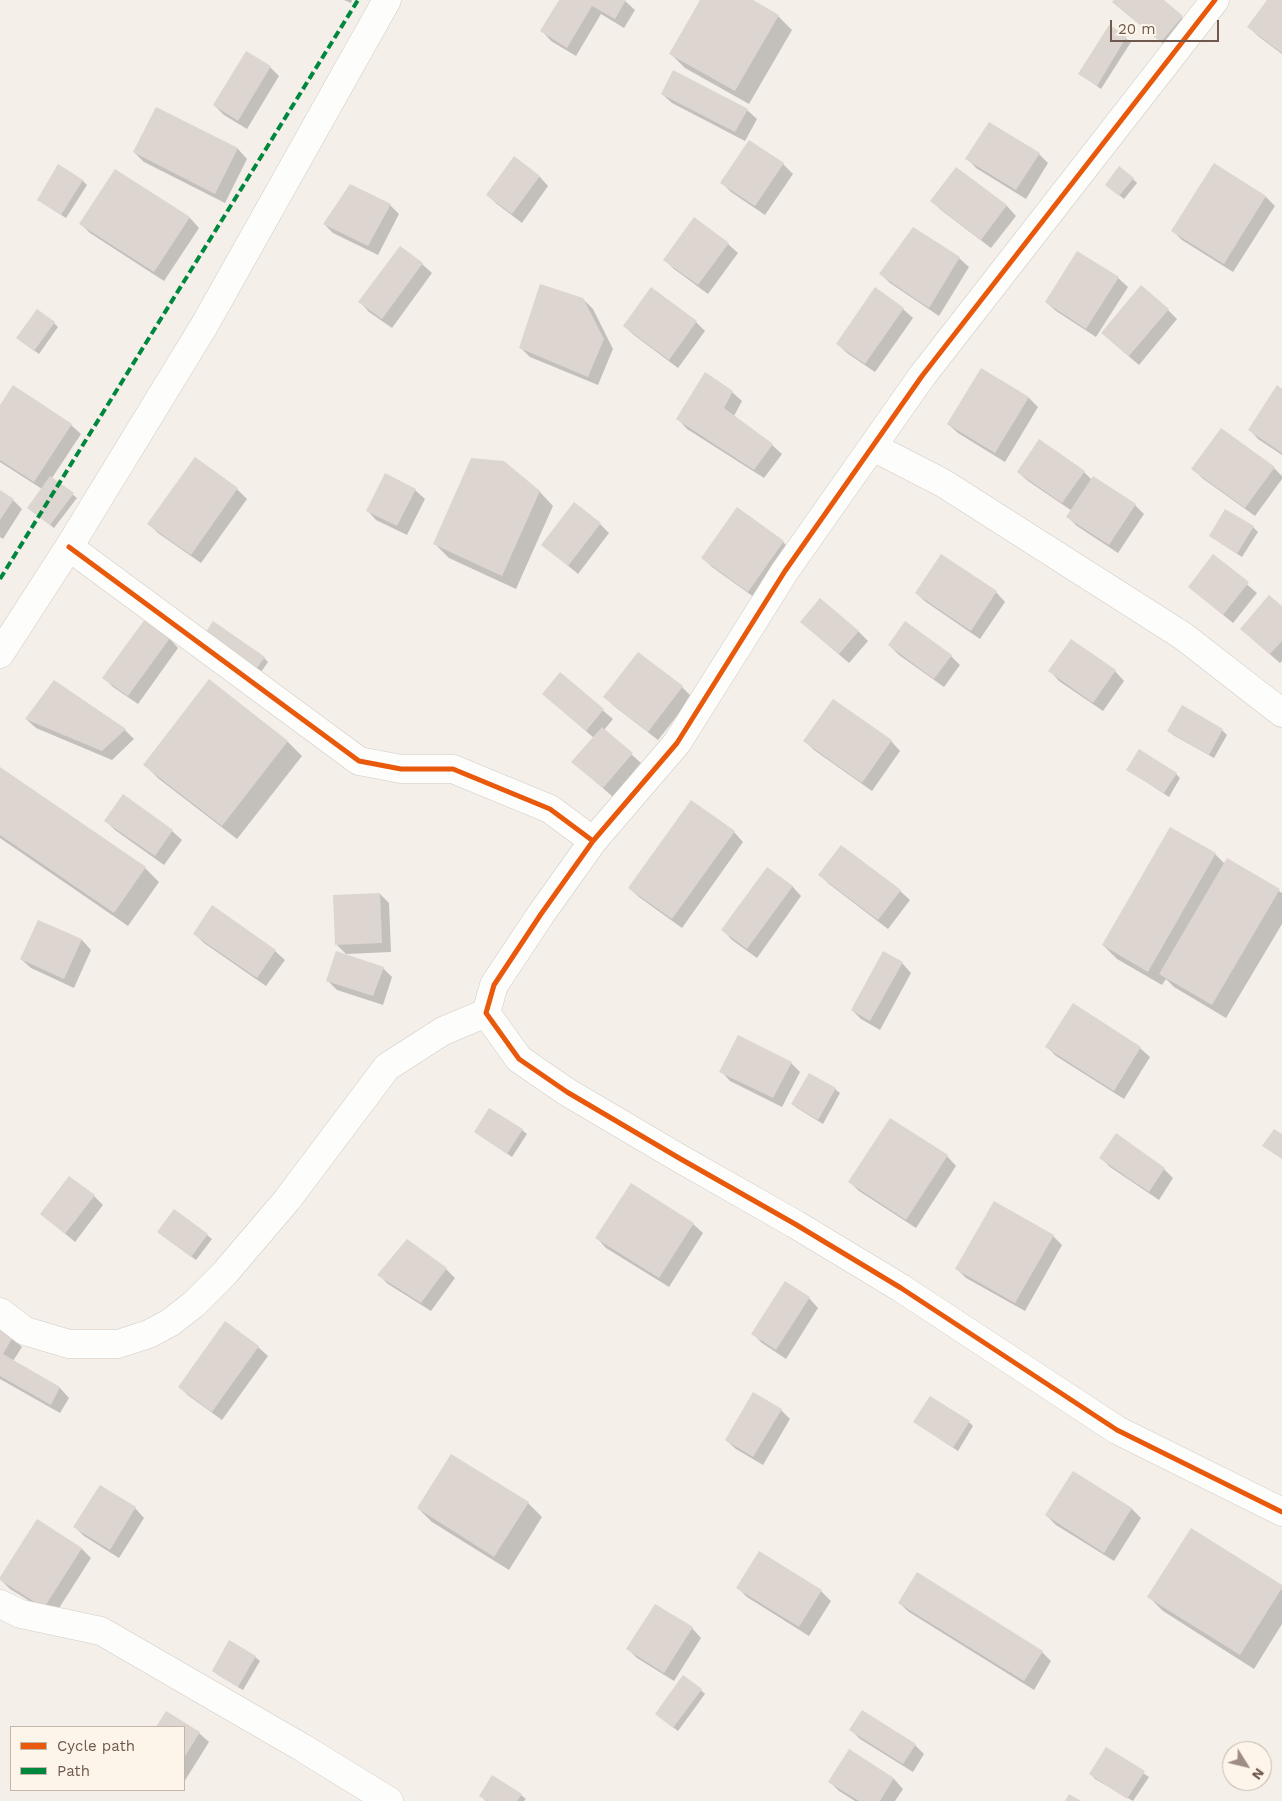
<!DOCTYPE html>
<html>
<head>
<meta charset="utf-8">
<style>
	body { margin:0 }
	#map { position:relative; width:1282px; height:1801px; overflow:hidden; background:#f4efe9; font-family:"Work Sans",sans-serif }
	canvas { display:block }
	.legend { position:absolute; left:10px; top:1726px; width:175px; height:65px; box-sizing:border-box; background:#fdf5ea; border:1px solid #c4b6ab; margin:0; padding:6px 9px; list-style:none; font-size:15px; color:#6f584d }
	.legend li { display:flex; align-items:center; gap:10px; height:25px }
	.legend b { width:25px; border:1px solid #c4b6ab }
	.north { position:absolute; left:1222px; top:1741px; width:50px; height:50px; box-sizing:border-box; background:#fdf5ea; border:1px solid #c4b6ab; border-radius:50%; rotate:126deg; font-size:14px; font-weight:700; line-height:20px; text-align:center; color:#6f584d }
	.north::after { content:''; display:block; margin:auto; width:18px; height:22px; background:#9e8d84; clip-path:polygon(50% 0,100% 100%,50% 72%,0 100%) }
	.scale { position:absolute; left:1110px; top:20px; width:109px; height:22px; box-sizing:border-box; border:2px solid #6f584d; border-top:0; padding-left:6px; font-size:15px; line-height:18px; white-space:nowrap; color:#6f584d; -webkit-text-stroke:4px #fdf5ea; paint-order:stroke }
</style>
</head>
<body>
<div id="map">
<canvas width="1282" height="1801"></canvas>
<ul class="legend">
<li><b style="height:6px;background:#e8590c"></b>Cycle path</li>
<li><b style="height:6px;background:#00873e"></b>Path</li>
</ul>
<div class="north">N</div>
<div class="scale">20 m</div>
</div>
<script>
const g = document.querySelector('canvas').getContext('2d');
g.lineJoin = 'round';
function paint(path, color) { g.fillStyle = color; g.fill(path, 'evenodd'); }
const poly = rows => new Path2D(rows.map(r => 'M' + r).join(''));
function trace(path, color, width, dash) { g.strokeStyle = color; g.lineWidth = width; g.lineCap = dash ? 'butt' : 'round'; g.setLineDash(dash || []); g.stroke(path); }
paint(poly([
	[344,0,352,0,351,3],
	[561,0,624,0,635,10,624,28,601,14,576,56,551,41,542,31],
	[701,0,750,0,778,16,792,30,749,104,685,68,671,54],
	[1115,0,1162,0,1191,26,1171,50,1123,11],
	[1269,0,1282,0,1282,54,1258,36,1249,27],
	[1109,27,1131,42,1101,89,1080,74],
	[270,67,279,76,247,129,224,115,214,105],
	[662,94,747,110,757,119,745,141,672,103],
	[157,108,238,149,247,159,225,203,144,162,134,152],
	[749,141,783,164,793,174,765,215,731,192,721,182],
	[1039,154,1048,163,1026,199,976,168,967,158],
	[1214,164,1266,197,1275,206,1233,272,1182,240,1173,231],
	[956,168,1007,206,1016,216,991,248,941,210,932,201],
	[115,170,190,218,199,228,164,281,90,233,81,224],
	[539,176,548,186,522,223,497,204,487,195],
	[1133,179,1137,183,1124,199,1111,189],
	[82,180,87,185,66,218,38,200],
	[390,205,399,214,378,255,333,233,324,224],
	[913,229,959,258,969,267,939,316,890,283,881,274],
	[728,244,738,253,708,294,674,269,665,260],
	[422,264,432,273,392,328,369,312,360,302],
	[1118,278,1128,287,1096,337,1056,311,1046,302],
	[583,299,593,309,613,349,598,385,530,357,520,347],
	[903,309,913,318,875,372,847,353,838,344],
	[1168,310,1177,319,1139,365,1112,342],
	[696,322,705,331,678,368,634,335,624,326],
	[54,323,58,327,39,354,17,338],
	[981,369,1029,398,1038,407,1005,462,958,433,948,424],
	[13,387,71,425,81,434,52,478,77,498,54,528,28,508,42,489,0,462,0,407],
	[1282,390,1282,455,1258,439,1249,429],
	[732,392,742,401,734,416,772,445,782,454,764,478,687,429,678,419],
	[196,459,237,489,247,499,201,563,158,533,149,524],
	[1193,468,1274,468,1282,476,1282,479,1255,516,1202,478],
	[1018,472,1084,472,1092,480,1135,505,1144,514,1118,553,1077,526,1068,517,1072,511,1028,481],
	[415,490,425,499,407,535,376,520,367,510],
	[539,491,553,506,516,589,449,558,435,544],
	[0,492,13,500,22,509,3,539,0,537],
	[738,509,783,542,793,552,758,600,712,567,703,558],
	[600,524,609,533,578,574,543,545],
	[1253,527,1258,532,1242,557,1210,536],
	[1214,556,1257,593,1233,623,1189,587],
	[996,592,1005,602,980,639,926,602,916,593],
	[1282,608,1282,661,1280,663,1251,638],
	[801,622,858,631,868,641,849,663],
	[169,638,178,648,138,704,113,687,104,678],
	[206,645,264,658,268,662,256,679],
	[889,645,951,656,960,665,944,687,899,655],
	[639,654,682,687,692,697,658,740,614,706,605,697],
	[1050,671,1115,671,1124,681,1103,711,1059,681],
	[560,674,613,719,604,730,641,763,613,797,573,762,594,738,543,694],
	[1182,707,1222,730,1227,735,1214,758,1173,735,1168,731],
	[26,719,125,730,134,739,112,760,36,728],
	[805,741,891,741,900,751,872,791,814,750],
	[288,742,302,756,237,839,159,779,145,765],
	[0,768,145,868,159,882,128,926,0,838],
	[1128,770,1176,774,1180,778,1169,797],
	[106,821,172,831,182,840,164,865,115,830],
	[734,832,743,842,682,928,639,897,629,888],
	[842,847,900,891,910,900,888,929,829,884,820,875],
	[1215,854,1225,864,1228,860,1282,893,1282,924,1226,1018,1174,987,1166,979,1162,985,1117,959,1103,945],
	[792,886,801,896,757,958,732,940,723,930],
	[380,894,389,903,391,952,346,954,337,945],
	[38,921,82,940,91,950,74,988,31,968,21,959],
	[194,933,275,951,285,960,266,986,204,943],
	[902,963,911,973,880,1030,861,1019,852,1010],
	[383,968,392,977,383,1005,337,990,328,981],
	[1047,1047,1140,1048,1150,1057,1124,1099,1056,1056],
	[791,1063,800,1072,782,1107,730,1081,721,1071],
	[835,1089,840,1093,823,1124,797,1108,792,1104],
	[522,1130,527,1134,512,1157,475,1132],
	[947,1156,956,1166,916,1228,859,1191,850,1182],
	[1101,1158,1164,1169,1173,1178,1159,1200,1110,1167],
	[94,1196,103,1205,75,1242,42,1214],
	[693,1224,703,1233,669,1287,606,1248,597,1238],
	[207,1235,212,1239,196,1260,163,1236],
	[1053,1236,1062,1245,1025,1311,966,1278,956,1268],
	[446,1269,455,1278,431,1311,388,1284,379,1275],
	[809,1298,818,1308,786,1359,762,1343,753,1334],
	[0,1331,12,1338,22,1347,13,1361,60,1388,69,1398,60,1413,0,1379],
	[258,1347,268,1356,222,1420,189,1396,179,1387],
	[781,1410,790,1419,763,1465,736,1449,726,1440],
	[915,1422,969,1422,973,1426,958,1451],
	[1073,1472,1132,1509,1141,1518,1114,1561,1056,1525,1046,1515],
	[528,1503,542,1517,509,1570,432,1522,418,1508],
	[135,1508,144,1518,119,1558,84,1536,74,1526],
	[81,1548,91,1558,54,1616,10,1589,0,1579],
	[760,1553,821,1591,831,1601,809,1636,747,1597,738,1588],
	[1282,1586,1282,1624,1254,1669,1163,1611,1149,1597],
	[899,1603,1042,1652,1051,1661,1034,1690,909,1612],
	[692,1628,701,1638,674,1681,637,1658,628,1649],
	[255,1657,260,1661,243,1690,218,1675,213,1671],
	[701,1690,705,1694,678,1731,656,1714],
	[167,1713,199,1733,209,1742,184,1782,184,1727,158,1727],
	[851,1730,915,1745,924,1754,913,1772,860,1739],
	[1107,1749,1149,1777,1133,1801,1095,1779,1091,1774],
	[849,1751,894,1779,903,1789,895,1801,855,1801,839,1791,830,1782],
	[521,1795,526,1799,524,1801,486,1801,481,1796]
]), '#0003');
paint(poly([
	[559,0,626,0,615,19,592,6,567,48,540,31],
	[700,0,753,0,779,15,735,91,669,54],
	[1114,0,1164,0,1183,16,1161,42,1112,2],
	[1267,0,1282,0,1282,53,1247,27],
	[1109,25,1127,36,1097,86,1078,74],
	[246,51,271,66,238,121,213,105],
	[673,70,748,109,735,132,661,94],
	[156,107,238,148,215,194,133,152],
	[989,122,1040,153,1016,190,965,159],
	[749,140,784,163,755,206,720,183],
	[514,156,540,176,512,214,486,195],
	[1214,163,1266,196,1224,264,1171,231],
	[58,164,83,180,61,215,37,200],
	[1119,166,1134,178,1119,196,1105,185],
	[956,167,1007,205,981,240,930,201],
	[115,169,190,217,154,272,79,224],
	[350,184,391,204,368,246,323,224],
	[694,217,729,243,698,285,663,260],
	[913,227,960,257,929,308,879,274],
	[400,246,423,263,382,319,358,302],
	[1077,251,1119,277,1086,329,1045,302],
	[540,284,583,298,604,339,588,377,519,348],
	[1141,285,1169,309,1129,356,1101,333],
	[651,287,697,321,669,360,623,326],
	[875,287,904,308,865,364,836,344],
	[37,309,55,322,34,351,16,338],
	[981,368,1029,397,995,453,947,424],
	[705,372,733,391,724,408,773,444,754,470,676,419],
	[13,385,72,424,34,482,0,460,0,405],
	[1277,385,1282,389,1282,453,1248,430],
	[1221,428,1275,467,1245,508,1191,469],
	[1039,439,1085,471,1062,503,1017,472],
	[195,457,238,488,191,555,147,524],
	[471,458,504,461,540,491,502,576,433,544],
	[385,473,416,489,397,526,366,511],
	[50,476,74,493,50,525,27,508],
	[1093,476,1136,504,1109,545,1066,517],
	[0,490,14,499,0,520],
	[574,502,601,523,568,566,541,545],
	[737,507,784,541,748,592,701,558],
	[1225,509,1254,526,1237,554,1209,536],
	[941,554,997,591,971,631,915,593],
	[1213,554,1249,582,1223,615,1188,587],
	[1269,595,1282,606,1282,641,1270,654,1240,629],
	[820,598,859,631,839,654,800,622],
	[145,619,170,638,128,696,102,678],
	[213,621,265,657,251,676,200,641],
	[905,621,952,655,934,679,888,645],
	[1071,639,1116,670,1093,703,1048,671],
	[638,652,683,686,648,732,603,697],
	[560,672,604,709,586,731,542,694],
	[209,679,288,741,222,826,143,765],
	[54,680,126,729,102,751,25,719],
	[833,699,892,740,862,783,803,741],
	[1182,705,1223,729,1209,755,1167,731],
	[602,727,633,753,603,788,571,762],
	[1139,749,1177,773,1164,793,1126,770],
	[0,767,146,867,114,913,0,835],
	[123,794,173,830,155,856,104,821],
	[691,800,735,831,672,919,628,888],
	[1170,827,1216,853,1148,972,1102,945],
	[841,845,901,890,878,920,818,875],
	[1227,858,1280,889,1212,1005,1159,974],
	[767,867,793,886,747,949,721,930],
	[380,893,382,943,335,945,333,895],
	[212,905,276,950,257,978,193,934],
	[38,920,82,939,64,979,20,959],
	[336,951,384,967,373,996,326,981],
	[883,951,903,962,870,1021,851,1010],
	[1073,1003,1141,1047,1114,1091,1045,1047],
	[738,1035,792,1062,773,1098,719,1072],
	[809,1073,836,1088,818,1120,791,1104],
	[489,1108,523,1129,507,1154,474,1132],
	[890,1118,948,1155,906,1220,848,1182],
	[1274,1129,1282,1134,1282,1159,1262,1146],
	[1116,1133,1165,1168,1149,1192,1099,1158],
	[69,1176,95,1195,65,1234,40,1214],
	[631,1183,694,1223,659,1278,595,1238],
	[994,1201,1054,1235,1015,1303,955,1269],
	[174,1209,208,1234,191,1257,157,1232],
	[407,1239,447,1268,421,1303,377,1275],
	[785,1281,810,1297,776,1350,751,1334],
	[225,1321,259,1346,212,1412,178,1387],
	[0,1329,13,1337,3,1354,60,1387,51,1405,0,1376],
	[753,1392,782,1409,753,1457,725,1440],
	[930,1396,970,1421,953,1448,913,1422],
	[451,1454,529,1502,494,1557,417,1508],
	[1073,1471,1132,1508,1104,1553,1045,1515],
	[100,1485,136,1507,110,1550,73,1527],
	[37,1519,82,1548,44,1608,0,1580,0,1577],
	[1191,1528,1282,1585,1282,1588,1240,1655,1147,1597],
	[759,1551,822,1590,799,1627,736,1588],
	[917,1572,1043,1651,1024,1681,898,1603],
	[655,1604,693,1627,664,1673,626,1649],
	[229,1640,256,1656,238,1687,212,1671],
	[683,1675,702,1689,673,1728,655,1714],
	[862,1710,916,1744,903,1764,849,1730],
	[166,1711,200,1732,184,1758,184,1727,156,1727],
	[1106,1747,1145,1771,1127,1799,1089,1774],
	[849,1749,894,1778,880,1801,859,1801,828,1782],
	[492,1775,522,1794,517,1801,487,1801,479,1796],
	[1069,1794,1081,1801,1065,1801]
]), '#ddd5cf');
const minor = poly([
	[873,447,943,483,1183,636,1282,713],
	[69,547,359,761,401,769,453,769,550,809,593,841,541,914,494,985,486,1013,519,1059,567,1092,679,1158,795,1224,901,1288,1117,1430,1282,1512],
	[0,654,69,547,204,326,387,0],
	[593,841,677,743,785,571,922,376,1215,0],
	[0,1312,25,1331,69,1344,118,1344,149,1334,171,1322,194,1304,224,1274,287,1200,387,1067,443,1031,486,1013],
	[0,1604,21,1614,101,1631,303,1748,389,1801]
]);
trace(minor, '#d1cbc4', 29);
trace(minor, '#fdfdfc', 28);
trace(poly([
	[0,579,358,0]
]), '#00873e', 4, [8, 4]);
trace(poly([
	[69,547,359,761,401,769,453,769,550,809,593,841,541,914,494,985,486,1013,519,1059,567,1092,679,1158,795,1224,901,1288,1117,1430,1282,1512],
	[593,841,677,743,785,571,922,376,1215,0]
]), '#e8590c', 5);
</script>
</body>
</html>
